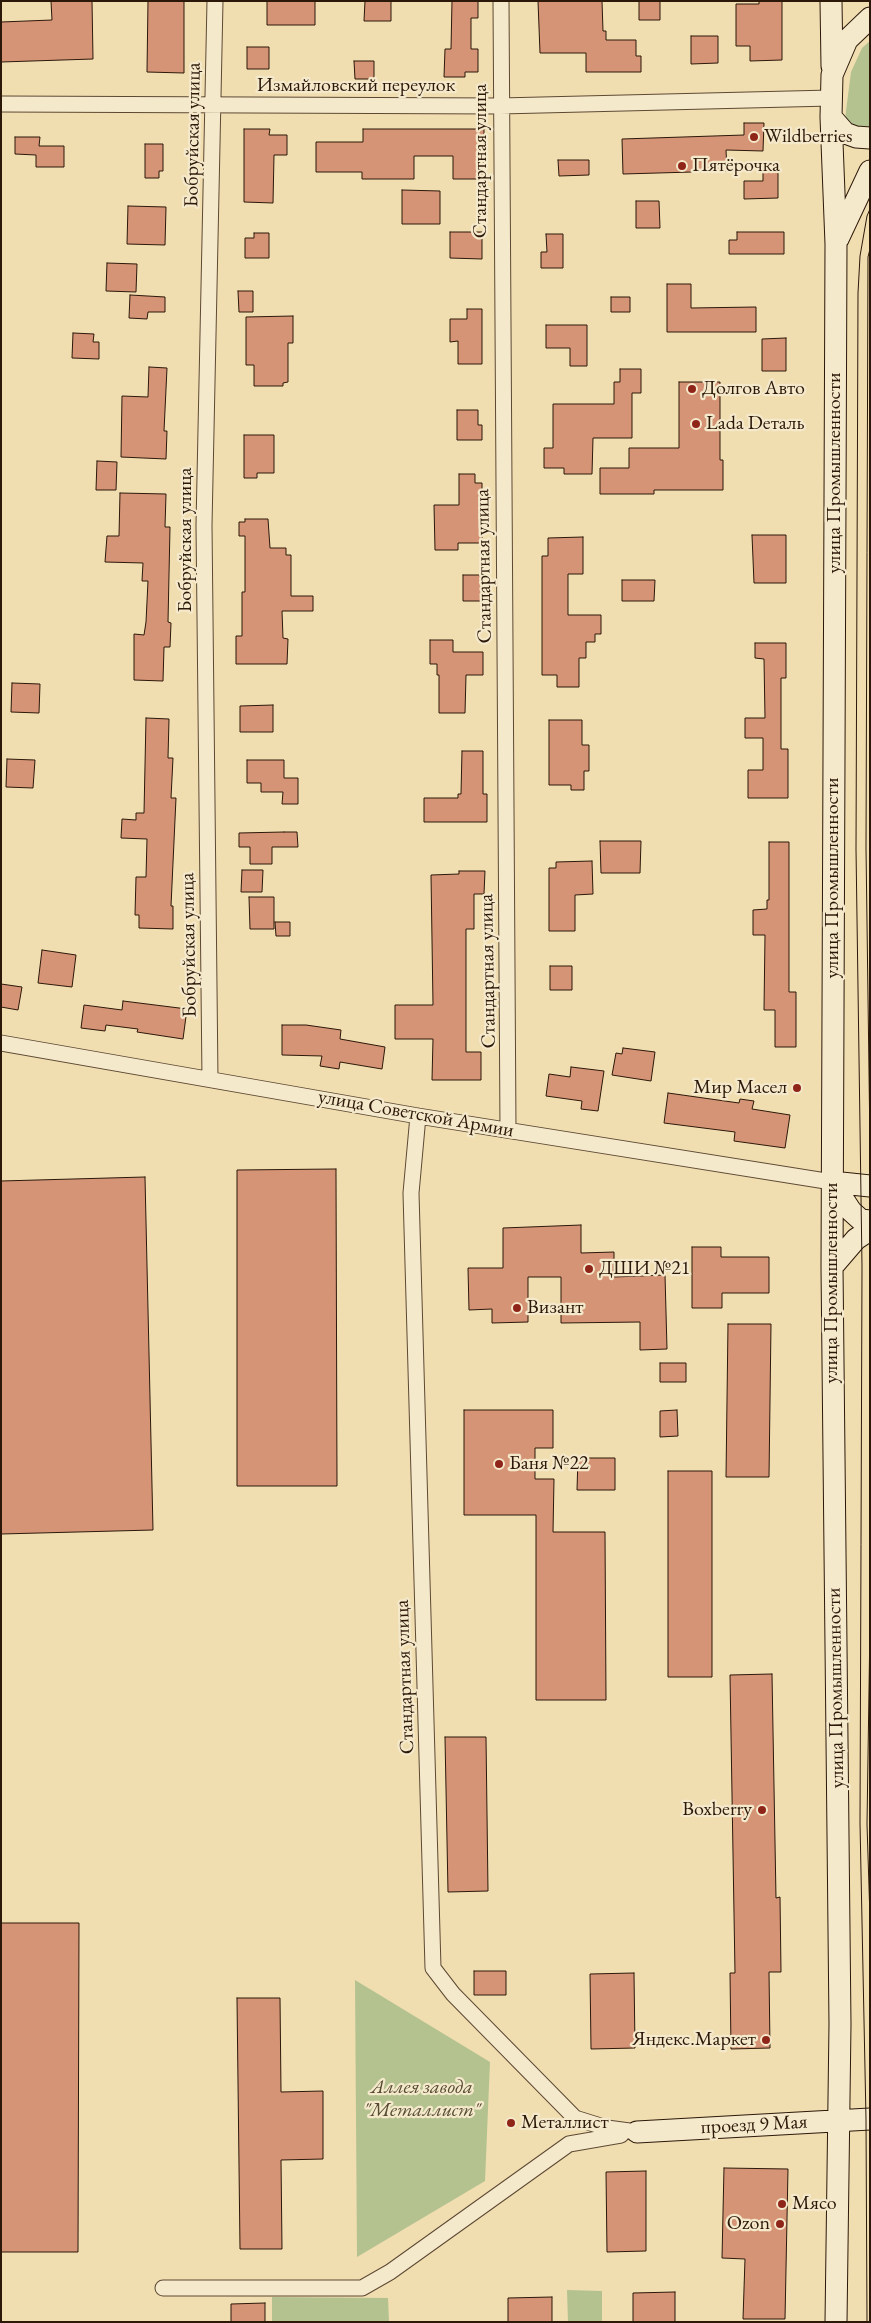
<!DOCTYPE html>
<html>
<head>
<meta charset="utf-8">
<style>
	body { margin:0 }
	#map { position:relative; width:871px; height:2323px; overflow:hidden; background:#f0ddb0; font-family:"EB Garamond",serif }
	canvas { display:block }
	.frame { position:absolute; inset:0; border:2px solid #2c1809; pointer-events:none }
</style>
</head>
<body>
<div id="map">
<canvas width="871" height="2323"></canvas>
<div class="frame"></div>
</div>
<script>
const g = document.querySelector('canvas').getContext('2d');
g.lineJoin = 'round';
function paint(path, color) { g.fillStyle = color; g.fill(path, 'evenodd'); }
const poly = rows => new Path2D(rows.map(r => 'M' + r).join(''));
function trace(path, color, width, dash) { g.strokeStyle = color; g.lineWidth = width; g.lineCap = dash ? 'butt' : 'round'; g.setLineDash(dash || []); g.stroke(path); }
function write(font, color, halo, rows, align = 'center') {
  g.font = font + ' "EB Garamond",serif'; g.lineWidth = 4.5; g.setLineDash([]); g.textBaseline = 'middle'; g.strokeStyle = halo; g.fillStyle = color; for (const [text, x, y, turn = 0] of rows) {
    g.save(); g.translate(x, y); g.rotate((+turn || 0) * Math.PI / 180); g.textAlign = isNaN(turn) ? turn : align; if (halo) g.strokeText(text, 0, 0); g.fillText(text, 0, 0); g.restore();
  }
}
paint(poly([
	[870,41,870,131,865,132,845,121,846,111,851,72,862,48],
	[355,1980,490,2062,485,2181,357,2257],
	[567,2290,602,2291,602,2322,568,2322],
	[272,2297,388,2298,389,2322,272,2322]
]), '#b4c290');
const building = poly([
	[51,1,92,1,93,59,1,62,1,22,52,20,51,1],
	[148,1,184,1,184,73,147,72,148,1],
	[267,1,315,1,315,25,267,25,267,1],
	[365,1,391,1,391,21,364,21,365,1],
	[452,1,478,1,478,18,471,18,471,49,478,49,478,72,465,72,465,77,444,77,445,49,451,49,452,1],
	[538,1,602,1,603,31,606,31,606,40,636,40,636,56,641,56,641,72,586,72,586,53,540,53,538,1],
	[639,1,660,1,660,20,639,20,639,1],
	[759,1,782,1,782,60,750,61,750,46,736,46,736,4,759,4,759,1],
	[691,36,718,36,718,63,691,64,691,36],
	[247,47,269,47,269,69,247,69,247,47],
	[354,61,374,61,374,79,355,79,354,61],
	[744,123,764,123,763,151,726,150,727,171,623,174,622,139,744,135,744,123],
	[244,129,270,129,269,135,287,135,287,155,274,155,273,203,244,202,244,129],
	[363,129,484,129,484,179,453,179,453,156,414,156,414,179,362,179,362,172,316,172,316,142,363,142,363,129],
	[15,137,40,137,39,146,64,146,64,167,36,167,36,155,15,154,15,137],
	[145,144,163,144,163,171,159,171,159,178,145,178,145,144],
	[558,160,589,160,589,175,559,176,558,160],
	[763,163,778,163,778,198,744,199,744,181,763,181,763,163],
	[402,190,440,191,440,224,402,224,402,190],
	[636,201,659,201,660,228,636,228,636,201],
	[128,206,166,207,165,245,127,244,128,206],
	[450,232,482,232,482,259,450,258,450,232],
	[737,232,784,232,784,254,729,254,729,240,737,240,737,232],
	[254,233,269,233,269,258,245,258,245,238,254,238,254,233],
	[546,234,563,234,563,268,541,268,541,252,547,252,546,234],
	[107,263,137,264,136,292,106,291,107,263],
	[667,284,691,284,691,308,756,307,756,332,667,332,667,284],
	[238,291,253,291,253,312,239,312,238,291],
	[130,295,165,297,165,312,148,312,147,319,129,318,130,295],
	[611,297,630,297,630,312,611,312,611,297],
	[467,309,482,309,482,364,458,364,458,341,450,342,450,319,467,319,467,309],
	[293,316,293,343,288,343,288,382,283,383,283,386,254,386,254,365,246,365,246,317,293,316],
	[546,325,587,325,587,366,570,366,570,348,546,348,546,325],
	[73,333,94,334,93,342,99,342,99,359,72,358,73,333],
	[786,338,786,371,762,371,762,339,786,338],
	[149,367,167,368,164,431,167,431,166,459,121,457,122,396,148,397,149,367],
	[620,369,641,369,641,393,632,393,632,438,593,438,592,474,564,474,564,468,544,468,544,448,553,448,553,404,614,404,614,382,620,382,620,369],
	[679,382,720,382,720,460,723,460,723,490,654,490,654,494,600,494,600,468,629,468,629,448,679,448,679,382],
	[457,410,478,410,478,425,482,425,482,440,457,440,457,410],
	[244,435,274,435,274,473,257,473,257,478,244,478,244,435],
	[97,461,117,462,116,490,96,490,97,461],
	[459,474,475,474,475,483,482,483,482,543,458,543,458,550,435,550,434,505,459,505,459,474],
	[120,493,166,494,165,527,170,527,168,622,171,623,170,647,164,647,163,681,134,680,134,634,144,635,146,622,148,581,142,581,143,563,105,562,107,536,119,536,120,493],
	[245,519,268,519,270,548,286,548,286,555,291,555,291,596,313,596,313,611,282,611,283,638,288,639,287,664,236,664,236,636,242,636,242,592,245,592,245,536,239,536,239,522,245,522,245,519],
	[752,535,786,535,786,583,754,583,752,535],
	[583,537,583,574,568,574,568,615,601,615,601,634,595,634,595,642,586,642,586,658,579,658,579,687,557,687,557,675,542,675,542,556,548,556,548,538,583,537],
	[463,575,481,575,481,601,463,601,463,575],
	[622,580,655,580,654,601,622,601,622,580],
	[430,640,453,640,453,652,483,652,483,675,466,675,465,713,439,713,439,675,437,675,437,664,430,664,430,640],
	[755,643,786,643,786,678,781,678,781,749,788,749,788,798,748,798,748,770,763,770,763,738,745,738,745,718,765,718,764,659,755,658,755,643],
	[12,683,40,684,39,713,11,712,12,683],
	[273,705,273,732,240,732,240,706,273,705],
	[146,718,169,719,168,758,173,758,171,798,176,798,171,906,173,906,173,929,139,928,139,915,135,915,136,877,146,877,147,839,121,838,122,819,136,820,136,813,144,813,146,718],
	[549,720,582,720,582,745,589,745,589,771,584,771,584,790,571,790,571,785,549,785,549,720],
	[462,751,483,751,483,794,487,794,487,822,424,822,424,798,458,798,458,794,461,794,462,751],
	[7,759,35,760,33,788,6,787,7,759],
	[247,760,284,760,284,778,298,778,298,804,282,804,283,792,261,792,261,783,247,783,247,760],
	[284,832,297,832,298,847,272,847,272,864,250,864,250,847,239,847,239,833,284,832],
	[600,841,641,841,640,873,601,873,600,841],
	[769,842,789,842,789,992,796,992,796,1047,775,1047,775,1010,764,1010,765,935,753,935,753,910,767,909,767,900,769,900,769,842],
	[592,861,593,894,575,895,575,931,549,931,549,868,556,868,556,862,592,861],
	[242,870,263,870,262,892,241,892,242,870],
	[459,871,485,871,484,894,474,894,474,929,466,929,466,1052,481,1052,481,1080,432,1080,433,1039,395,1039,395,1005,433,1005,431,875,459,874,459,871],
	[249,897,274,897,274,929,250,929,249,897],
	[275,922,290,922,290,936,276,936,275,922],
	[42,950,76,955,72,987,38,983,42,950],
	[550,966,572,966,572,990,550,990,550,966],
	[1,984,22,987,18,1010,1,1007,1,984],
	[123,1001,187,1009,183,1039,137,1032,138,1029,106,1025,105,1031,81,1028,84,1005,122,1010,123,1001],
	[282,1025,306,1025,341,1030,340,1039,385,1047,382,1069,340,1062,339,1069,320,1066,322,1056,282,1055,282,1025],
	[623,1048,655,1052,651,1081,612,1075,616,1053,622,1054,623,1048],
	[571,1067,604,1071,598,1111,581,1109,582,1101,546,1096,549,1074,570,1077,571,1067],
	[668,1093,739,1103,740,1099,754,1101,752,1109,790,1115,785,1148,734,1141,735,1132,664,1123,668,1093],
	[336,1169,337,1486,237,1486,237,1170,336,1169],
	[145,1177,153,1530,1,1534,1,1181,145,1177],
	[581,1225,581,1253,614,1252,614,1277,665,1275,667,1349,640,1350,640,1322,561,1323,561,1277,528,1277,528,1322,492,1323,492,1309,469,1310,468,1268,503,1268,503,1228,581,1225],
	[692,1247,721,1247,721,1257,769,1257,769,1293,722,1293,722,1308,692,1308,692,1247],
	[728,1324,771,1324,769,1477,726,1477,728,1324],
	[660,1363,686,1363,686,1382,660,1382,660,1363],
	[464,1410,553,1410,553,1448,535,1448,535,1479,554,1479,553,1532,605,1532,606,1700,536,1700,536,1515,464,1515,464,1410],
	[677,1410,678,1436,660,1437,660,1411,677,1410],
	[578,1458,615,1458,615,1490,577,1490,578,1458],
	[668,1471,712,1471,712,1677,668,1677,668,1471],
	[772,1674,776,1898,780,1897,781,1972,769,1972,770,2048,731,2049,730,1973,735,1973,730,1675,772,1674],
	[445,1737,486,1737,488,1891,448,1892,445,1737],
	[1,1923,79,1923,78,2252,1,2252,1,1923],
	[474,1971,506,1971,506,1995,474,1995,474,1971],
	[634,1973,635,2048,591,2049,590,1974,634,1973],
	[237,1998,280,1998,281,2092,323,2091,323,2159,281,2160,282,2249,240,2249,237,1998],
	[724,2168,788,2169,785,2319,743,2319,745,2259,722,2258,724,2168],
	[646,2171,646,2251,607,2252,606,2172,646,2171],
	[675,2292,675,2322,633,2322,633,2293,675,2292],
	[552,2297,552,2322,508,2322,508,2298,552,2297],
	[265,2303,265,2322,231,2322,231,2304,265,2303]
]);
paint(building, '#d59476');
trace(building, '#2c1809', 1);
const street = poly([
	[501,1,508,1130],
	[1,104,500,106,831,98],
	[1,1043,418,1116,832,1182],
	[210,1079,204,525,215,1],
	[418,1116,411,1193,433,1968,453,1994,575,2118,607,2128,637,2132],
	[163,2288,362,2288,390,2272,569,2144,621,2135]
]);
const secondary = poly([
	[831,1,832,66],
	[831,117,845,133,856,137,870,138],
	[838,239,870,171],
	[832,1182,851,1211,861,1220,870,1221],
	[832,1182,870,1186],
	[832,1267,856,1239,870,1230],
	[637,2132,870,2119],
	[836,2322,840,2024,832,1267,836,244,831,117,832,75,847,40,870,18]
]);
trace(street, '#5d4933', 17);
trace(secondary, '#2c1809', 23);
trace(street, '#f5e9cc', 15);
trace(secondary, '#f5e9cc', 21);
trace(poly([
	[870,249,868,257,866,848,870,1146],
	[870,1623,867,1824,870,1918],
	[867,2322,866,2119,860,1823,862,1266,856,849,858,293,860,256,867,216,870,209]
]), '#2c1809', 1);
for (const [x, y, r, color] of [
	[754,137,5,"#8f2418"],
	[682,166,5,"#8f2418"],
	[692,389,5,"#8f2418"],
	[696,424,5,"#8f2418"],
	[797,1088,5,"#8f2418"],
	[589,1269,5,"#8f2418"],
	[517,1308,5,"#8f2418"],
	[499,1464,5,"#8f2418"],
	[762,1810,5,"#8f2418"],
	[766,2040,5,"#8f2418"],
	[511,2123,5,"#8f2418"],
	[782,2204,5,"#8f2418"],
	[780,2224,5,"#8f2418"]
]) { const dot = new Path2D(); dot.arc(x, y, r, 0, 2 * Math.PI); g.fillStyle = color; g.fill(dot); trace(dot, '#f5e9cc', 2); }
write('20px', '#2c1809', '#f5e9cc', [
	["Измайловский переулок",356,86],
	["Бобруйская улица",193,135,-89],
	["Стандартная улица",481,161,-90],
	["улица Промышленности",835,473,-90],
	["Бобруйская улица",186,540,-90],
	["Стандартная улица",484,566,-91],
	["улица Промышленности",833,878,-90],
	["Бобруйская улица",189,945,-91],
	["Стандартная улица",488,971,-91],
	["улица Советской Армии",416,1114,10],
	["улица Промышленности",832,1283,-90],
	["Стандартная улица",405,1677,-92],
	["улица Промышленности",836,1688,-91],
	["проезд 9 Мая",754,2125,-3]
]);
write('20px', '#2c1809', '#f5e9cc', [
	["Wildberries",764,137],
	["Пятёрочка",692,166],
	["Долгов Авто",702,389],
	["Lada Dеталь",706,424],
	["Мир Масел",787,1088,"right"],
	["ДШИ №21",599,1269],
	["Визант",527,1308],
	["Баня №22",509,1464],
	["Boxberry",752,1810,"right"],
	["Яндекс.Маркет",756,2040,"right"],
	["Металлист",521,2123],
	["Мясо",792,2204],
	["Ozon",770,2224,"right"]
], 'left');
write('italic 20px', '#554b32', '#f5e9cc', [
	["Аллея завода",422,2088],
	["\"Металлист\"",422,2111]
]);
</script>
</body>
</html>
